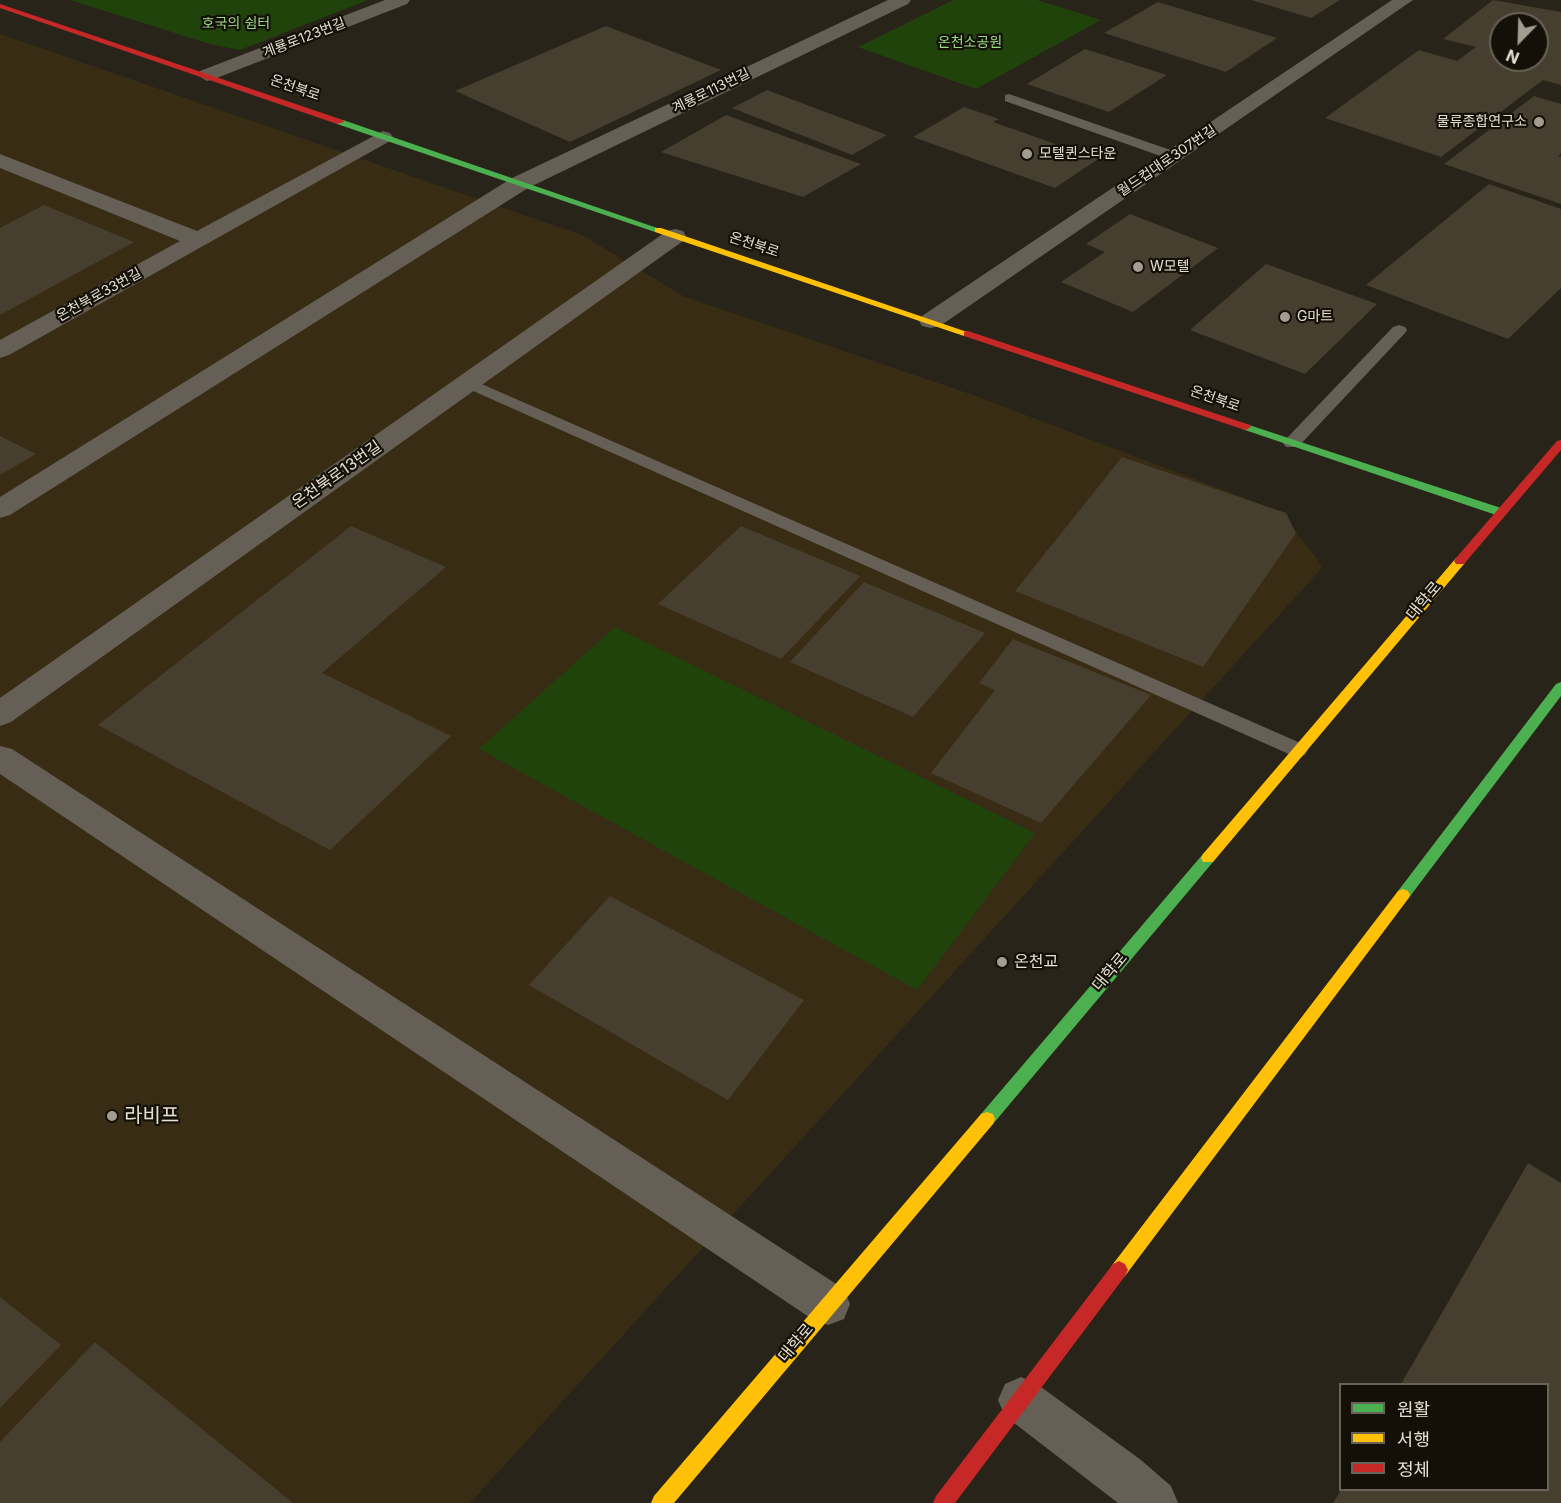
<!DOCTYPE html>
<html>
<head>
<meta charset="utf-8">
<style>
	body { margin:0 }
	#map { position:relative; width:1561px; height:1503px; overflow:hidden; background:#292419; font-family:Inter,"Noto Sans KR",sans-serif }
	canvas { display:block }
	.legend { position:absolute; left:1339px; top:1383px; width:210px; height:108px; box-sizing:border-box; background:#141008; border:2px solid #686259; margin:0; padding:8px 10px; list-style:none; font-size:18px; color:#e5ded2 }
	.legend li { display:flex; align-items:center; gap:12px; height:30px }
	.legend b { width:30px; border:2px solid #686259 }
	.north { position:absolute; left:1489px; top:12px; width:60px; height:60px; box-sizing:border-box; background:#141008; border:2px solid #686259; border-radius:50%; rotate:203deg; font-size:16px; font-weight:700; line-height:24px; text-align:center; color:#e5ded2 }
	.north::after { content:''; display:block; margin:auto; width:21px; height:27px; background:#a39d91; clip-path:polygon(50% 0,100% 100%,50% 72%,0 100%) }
</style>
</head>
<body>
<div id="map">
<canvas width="1561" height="1503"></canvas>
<ul class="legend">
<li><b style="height:8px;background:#4caf50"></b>원활</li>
<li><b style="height:8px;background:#ffc107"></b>서행</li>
<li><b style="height:8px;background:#c62828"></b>정체</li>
</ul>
<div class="north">N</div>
</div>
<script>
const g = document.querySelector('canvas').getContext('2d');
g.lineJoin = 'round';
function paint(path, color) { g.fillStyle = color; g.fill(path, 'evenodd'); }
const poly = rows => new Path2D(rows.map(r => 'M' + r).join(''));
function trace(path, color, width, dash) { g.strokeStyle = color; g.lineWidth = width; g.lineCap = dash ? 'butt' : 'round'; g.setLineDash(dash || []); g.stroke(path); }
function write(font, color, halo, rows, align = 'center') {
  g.font = font + ' Inter,"Noto Sans KR",sans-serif'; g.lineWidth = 4.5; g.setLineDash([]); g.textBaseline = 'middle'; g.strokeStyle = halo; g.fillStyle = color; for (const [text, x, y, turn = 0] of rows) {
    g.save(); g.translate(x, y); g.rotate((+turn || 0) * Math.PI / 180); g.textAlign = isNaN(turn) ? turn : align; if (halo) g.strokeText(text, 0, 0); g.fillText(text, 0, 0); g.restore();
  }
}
paint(poly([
	[0,34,582,235,683,296,973,395,1281,512,1323,567,470,1503,0,1503]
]), '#392c14');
paint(poly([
	[70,0,368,0,240,50,210,44],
	[953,0,1037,0,1101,20,976,89,858,47],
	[615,627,1035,833,917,990,479,749]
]), '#1f430b');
paint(poly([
	[1251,0,1340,0,1311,18],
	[1493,0,1561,12,1561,85,1543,80,1441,157,1325,118,1419,50,1457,61,1476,47,1443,39],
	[1501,24,1537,24,1537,60,1501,60],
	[1158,2,1277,38,1226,72,1104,33],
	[606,26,721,70,570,142,455,91],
	[1085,49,1167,75,1109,112,1027,84],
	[767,90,887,135,852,155,732,108],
	[1534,96,1561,104,1561,153,1558,156,1561,157,1561,204,1444,164],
	[964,107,999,119,993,122,1098,159,1055,188,913,137],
	[726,115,861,164,803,197,661,152],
	[1489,184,1561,209,1561,288,1508,339,1366,285],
	[44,205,134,242,0,315,0,228],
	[1130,214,1218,248,1133,312,1061,282,1105,252,1086,244],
	[1266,264,1377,304,1305,374,1190,330],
	[0,436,36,454,0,475],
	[1122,457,1286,513,1296,533,1203,667,1015,591],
	[351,526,446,567,322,673,451,736,330,850,98,725],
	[741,526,860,576,781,659,658,604],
	[864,582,985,633,913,717,790,662],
	[1013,639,1151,695,1041,823,931,773,995,690,979,683],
	[610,896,804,1000,728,1100,529,985],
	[1528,1163,1561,1183,1561,1503,1333,1503,1341,1490,1548,1490,1548,1384,1401,1384],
	[0,1297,61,1345,0,1408],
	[95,1342,293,1503,0,1503,0,1442]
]), '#463e2f');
paint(poly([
	[1009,94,1179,153,1181,156,1179,159,1169,159,1005,101,1005,95,1009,94],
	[1399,325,1405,327,1407,330,1405,333,1298,447,1286,447,1283,443,1286,439,1393,327,1399,325],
	[468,378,1305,745,1308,750,1305,755,1298,758,1291,755,462,386,460,383,468,378]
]), '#665f55');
paint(poly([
	[385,0,410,0,407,4,214,79,207,81,197,75,200,71,385,0],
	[888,0,911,0,908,4,528,188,10,515,0,518,0,497,512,178,888,0],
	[1392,0,1413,0,940,326,931,328,922,326,919,321,922,316,1392,0],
	[383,131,390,133,393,137,390,141,9,355,0,358,0,340,180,241,0,168,0,154,197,231,383,131],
	[675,229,683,231,686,236,683,241,11,722,0,726,0,698,667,231,675,229],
	[0,746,12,749,844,1289,850,1304,844,1319,828,1325,812,1319,0,774,0,746],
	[1021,1377,1037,1384,1141,1460,1171,1486,1178,1503,1118,1503,1005,1416,998,1400,1005,1384,1021,1377]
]), '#665f55');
paint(poly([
	[337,120,343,120,663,230,655,232,337,124,337,120],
	[1246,424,1504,509,1506,512,1504,515,1496,515,1242,429,1242,425,1246,424],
	[1561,682,1561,696,1408,899,1403,901,1398,899,1396,895,1398,891,1556,684,1561,682],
	[1208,852,1213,854,1215,858,1213,862,993,1124,987,1126,981,1124,979,1119,981,1114,1203,854,1208,852]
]), '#4caf50');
paint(poly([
	[655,228,661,228,973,334,972,336,964,336,655,232,655,228],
	[1460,557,1466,561,1464,564,1213,862,1203,862,1201,858,1203,854,1456,558,1460,557],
	[1403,889,1408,891,1410,895,1408,899,1125,1276,1119,1279,1113,1276,1110,1270,1113,1264,1398,891,1403,889],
	[987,1112,993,1114,995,1119,993,1124,674,1503,651,1503,654,1496,981,1114,987,1112]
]), '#ffc107');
paint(poly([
	[0,4,343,120,344,122,337,124,0,8,0,4],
	[968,331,1250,425,1251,427,1246,430,1242,429,964,336,964,332,968,331],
	[1561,440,1561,450,1464,564,1456,564,1454,561,1456,558,1557,441,1561,440],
	[1119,1261,1125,1264,1128,1270,1125,1276,955,1503,933,1503,936,1496,1113,1264,1119,1261]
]), '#c62828');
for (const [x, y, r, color] of [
	[1539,122,6,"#a39d91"],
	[1027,154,6,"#a39d91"],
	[1138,267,6,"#a39d91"],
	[1285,317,6,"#a39d91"],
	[1002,962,6,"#a39d91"],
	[112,1116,6,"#a39d91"]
]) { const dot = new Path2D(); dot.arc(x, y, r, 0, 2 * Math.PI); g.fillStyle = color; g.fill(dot); trace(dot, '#141008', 2); }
write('14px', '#99d983', '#141008', [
	["호국의 쉼터",236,24],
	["온천소공원",970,43]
]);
write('14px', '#e5ded2', '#141008', [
	["계룡로123번길",304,38,-21],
	["온천북로",295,88,19],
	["계룡로113번길",711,91,-26],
	["월드컵대로307번길",1167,161,-34],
	["온천북로",754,245,18],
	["온천북로33번길",99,295,-29],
	["온천북로",1215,399,19]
]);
write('14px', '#e5ded2', '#141008', [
	["물류종합연구소",1527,122,"right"],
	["모텔퀸스타운",1039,154],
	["W모텔",1150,267],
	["G마트",1297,317]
], 'left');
write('16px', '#e5ded2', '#141008', [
	["온천북로13번길",337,475,-35],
	["대학로",1424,601,-50],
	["대학로",1110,972,-50],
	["대학로",796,1343,-50]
]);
write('16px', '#e5ded2', '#141008', [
	["온천교",1014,962]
], 'left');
write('20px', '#e5ded2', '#141008', [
	["라비프",124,1116]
], 'left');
</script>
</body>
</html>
